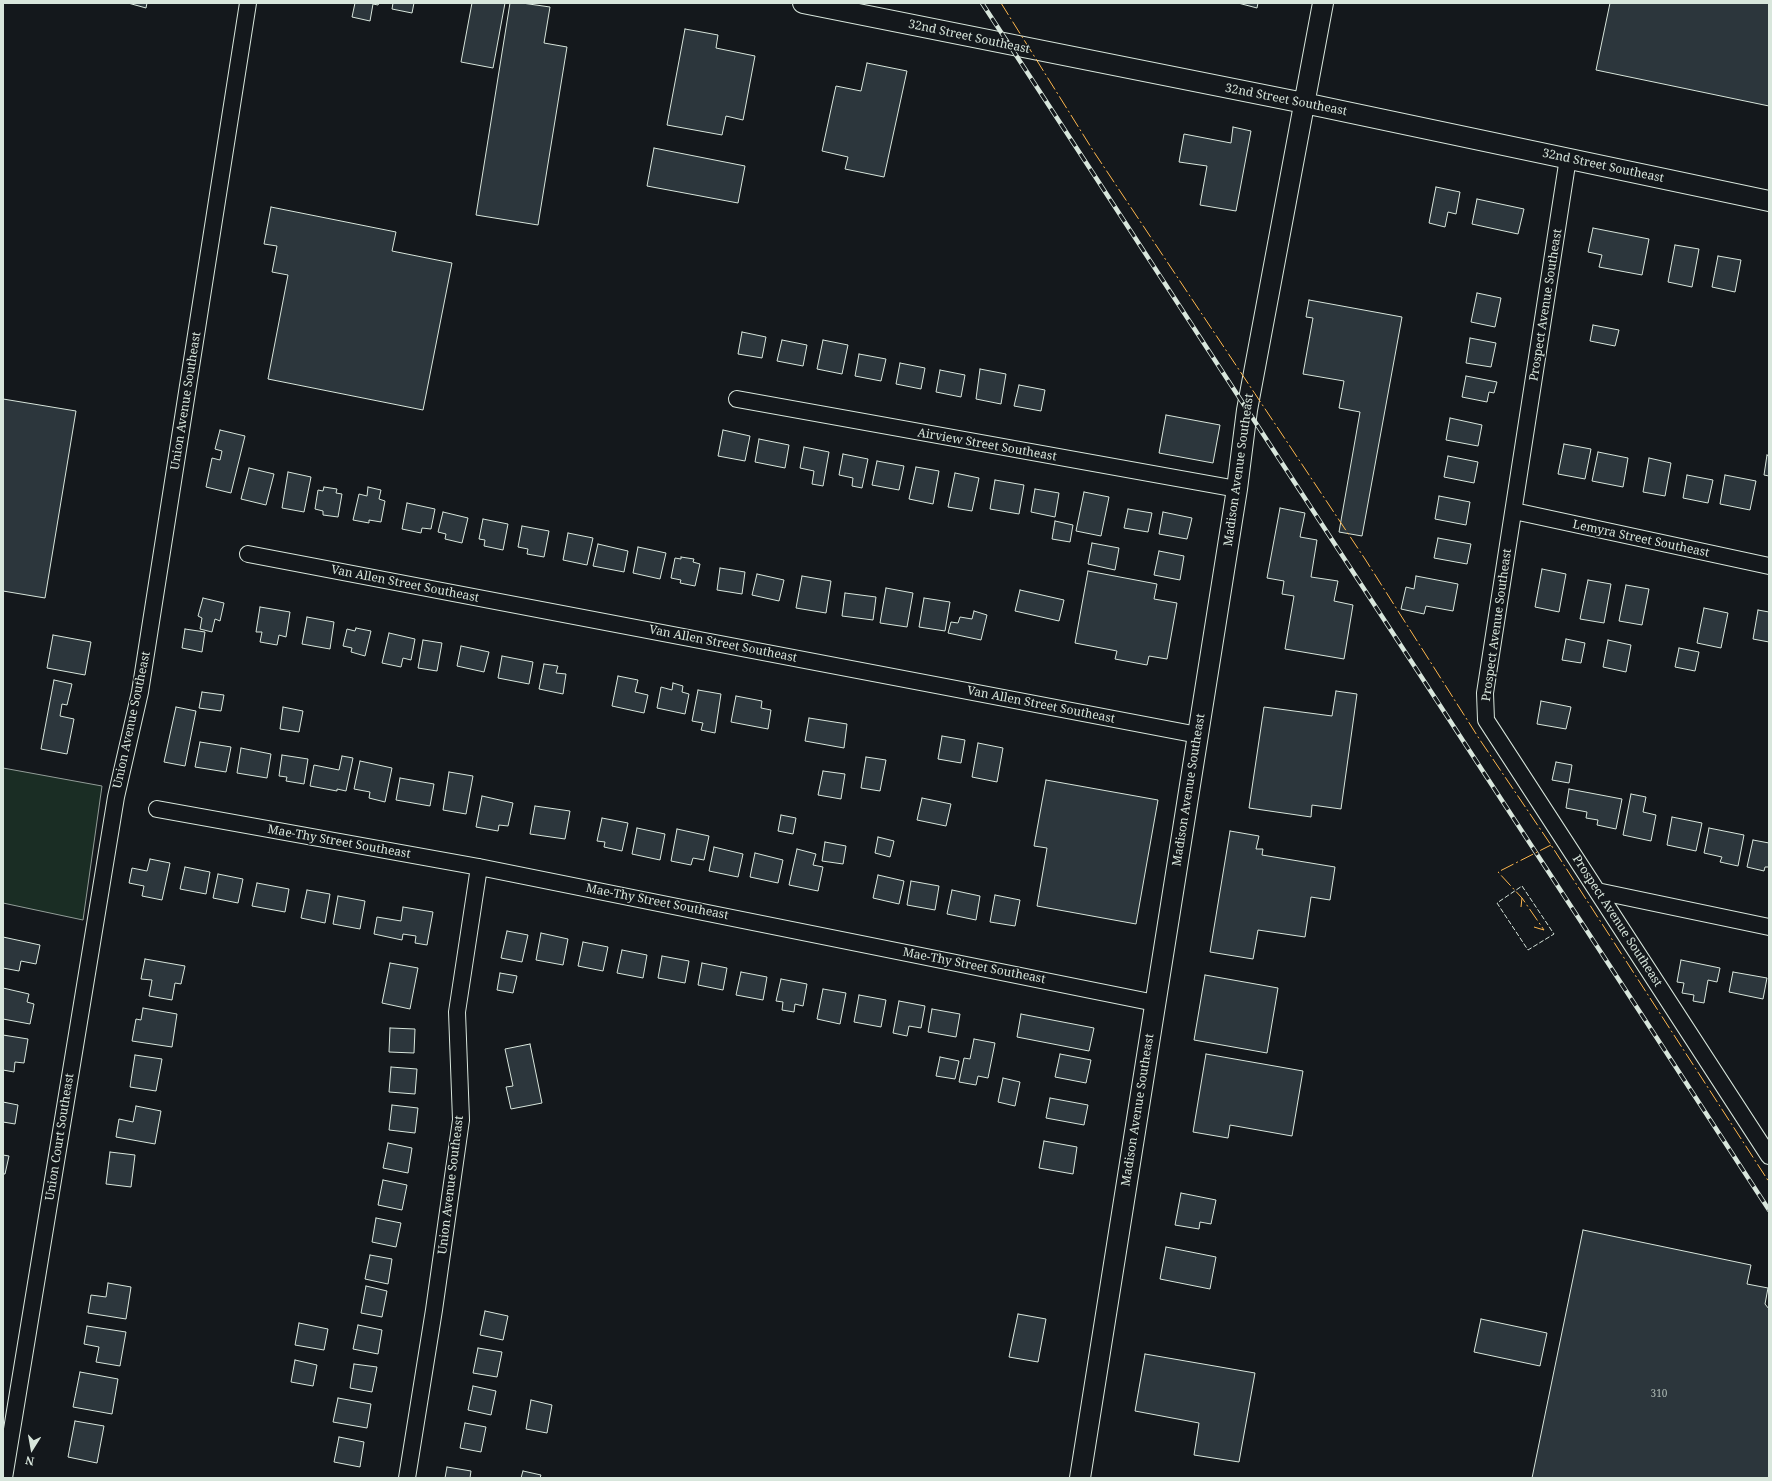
<!DOCTYPE html>
<html>
<head>
<meta charset="utf-8">
<style>
	body { margin:0 }
	#map { position:relative; width:1772px; height:1481px; overflow:hidden; background:#14181c; font-family:"Noto Serif",serif }
	canvas { display:block }
	.frame { position:absolute; inset:0; border:4px solid #d8e6dc; pointer-events:none }
	.north { position:absolute; left:12px; top:1429px; width:40px; height:40px; -webkit-text-stroke:3px #14181c; paint-order:stroke; rotate:191deg; font-size:11px; font-weight:700; line-height:16px; text-align:center; color:#d8e6dc }
	.north::after { content:''; display:block; margin:auto; width:14px; height:18px; background:#d8e6dc; clip-path:polygon(50% 0,100% 100%,50% 72%,0 100%) }
</style>
</head>
<body>
<div id="map">
<canvas width="1772" height="1481"></canvas>
<div class="frame"></div>
<div class="north">N</div>
</div>
<script>
const g = document.querySelector('canvas').getContext('2d');
g.lineJoin = 'round';
function paint(path, color) { g.fillStyle = color; g.fill(path, 'evenodd'); }
const poly = rows => new Path2D(rows.map(r => 'M' + r).join(''));
function trace(path, color, width, dash) { g.strokeStyle = color; g.lineWidth = width; g.lineCap = dash ? 'butt' : 'round'; g.setLineDash(dash || []); g.stroke(path); }
function write(font, color, halo, rows, align = 'center') {
  g.font = font + ' "Noto Serif",serif'; g.lineWidth = 3; g.setLineDash([]); g.textBaseline = 'middle'; g.strokeStyle = halo; g.fillStyle = color; for (const [text, x, y, turn = 0] of rows) {
    g.save(); g.translate(x, y); g.rotate((+turn || 0) * Math.PI / 180); g.textAlign = isNaN(turn) ? turn : align; if (halo) g.strokeText(text, 0, 0); g.fillText(text, 0, 0); g.restore();
  }
}
const green = poly([
	[3,768,102,786,83,920,3,903,3,768]
]);
paint(green, '#1a2d24');
trace(green, '#939e99', 1);
const building = poly([
	[128,3,147,3,146,8,128,3],
	[355,3,379,3,378,5,373,4,370,21,352,17,355,3],
	[393,3,414,3,412,13,392,9,393,3],
	[472,3,505,3,493,68,461,62,472,3],
	[510,3,522,3,550,7,544,43,567,47,538,225,476,215,510,3],
	[1238,3,1258,3,1257,8,1238,3],
	[1610,3,1769,3,1769,106,1596,70,1610,3],
	[685,29,718,35,716,48,755,56,743,120,726,116,722,135,667,125,685,29],
	[867,63,907,71,884,177,845,169,848,157,822,151,836,86,861,91,867,63],
	[1233,127,1251,131,1236,211,1200,205,1207,166,1179,162,1184,134,1231,143,1233,127],
	[654,148,745,166,738,203,647,186,654,148],
	[1436,187,1460,192,1456,214,1448,212,1445,227,1429,223,1436,187],
	[1477,199,1524,209,1518,234,1472,224,1477,199],
	[271,207,396,232,392,251,452,263,423,410,268,379,288,275,272,272,277,246,264,244,271,207],
	[1593,228,1649,239,1642,275,1599,267,1602,255,1588,252,1593,228],
	[1675,245,1699,249,1692,287,1668,282,1675,245],
	[1718,256,1741,260,1735,292,1712,287,1718,256],
	[1477,293,1501,298,1495,327,1471,322,1477,293],
	[1309,300,1402,317,1362,536,1339,532,1360,412,1339,408,1344,381,1303,374,1313,318,1306,317,1309,300],
	[1593,325,1619,330,1615,346,1590,341,1593,325],
	[742,332,766,337,762,358,738,354,742,332],
	[1470,338,1496,343,1491,367,1466,363,1470,338],
	[782,340,807,345,803,366,777,361,782,340],
	[823,340,848,345,842,374,817,369,823,340],
	[859,354,886,359,881,381,855,376,859,354],
	[900,363,925,368,921,389,896,384,900,363],
	[980,369,1006,374,1001,404,976,399,980,369],
	[940,370,965,375,961,397,936,392,940,370],
	[1466,376,1497,382,1494,393,1489,392,1487,402,1462,397,1466,376],
	[1019,385,1045,390,1041,411,1014,406,1019,385],
	[3,399,76,411,45,598,3,591,3,399],
	[1166,415,1220,425,1213,463,1159,453,1166,415],
	[1450,418,1482,425,1478,446,1446,440,1450,418],
	[220,430,245,436,231,493,206,487,212,458,220,460,222,451,215,449,220,430],
	[723,430,750,436,745,461,718,456,723,430],
	[759,439,789,445,785,468,755,462,759,439],
	[1564,444,1591,449,1585,479,1558,474,1564,444],
	[804,447,829,452,823,486,812,484,814,471,800,468,804,447],
	[1598,452,1628,458,1623,487,1592,481,1598,452],
	[843,454,868,459,862,488,852,486,853,478,839,475,843,454],
	[1767,455,1769,456,1769,476,1764,475,1767,455],
	[1448,456,1478,462,1474,483,1444,477,1448,456],
	[1649,458,1671,463,1665,496,1643,492,1649,458],
	[877,461,904,466,899,490,872,485,877,461],
	[916,467,939,471,933,504,909,499,916,467],
	[249,468,274,474,266,505,241,499,249,468],
	[288,472,311,477,304,512,282,508,288,472],
	[955,473,979,478,972,511,948,507,955,473],
	[1687,475,1713,480,1708,503,1683,498,1687,475],
	[1725,475,1756,481,1750,510,1720,504,1725,475],
	[995,480,1024,485,1019,514,990,509,995,480],
	[324,487,337,489,336,493,342,494,338,517,323,515,323,511,315,509,318,490,323,491,324,487],
	[368,487,381,490,379,499,385,501,381,522,369,520,369,523,353,520,359,494,367,496,368,487],
	[1035,489,1059,493,1055,517,1031,512,1035,489],
	[1084,492,1109,497,1101,536,1076,531,1084,492],
	[1439,496,1470,502,1466,525,1435,519,1439,496],
	[407,503,435,509,431,529,422,528,421,533,402,529,407,503],
	[1280,508,1305,513,1300,537,1317,540,1311,577,1338,581,1334,601,1353,605,1344,659,1285,649,1294,596,1282,594,1284,581,1267,578,1280,508],
	[1128,509,1152,513,1148,532,1124,528,1128,509],
	[443,512,468,518,462,543,445,539,446,534,438,532,443,512],
	[1163,512,1192,518,1187,539,1159,534,1163,512],
	[483,519,508,524,503,550,484,546,485,540,479,539,483,519],
	[1055,521,1073,525,1070,542,1052,539,1055,521],
	[522,526,549,531,544,557,527,554,528,549,518,547,522,526],
	[568,533,593,538,587,565,563,560,568,533],
	[1438,538,1471,544,1467,564,1434,558,1438,538],
	[1092,543,1119,548,1115,570,1088,564,1092,543],
	[598,544,628,551,624,572,593,566,598,544],
	[638,547,666,553,660,579,633,573,638,547],
	[1159,551,1184,556,1180,580,1154,575,1159,551],
	[681,557,694,559,693,562,700,564,695,586,680,583,681,580,671,578,675,558,681,559,681,557],
	[720,568,745,572,742,594,717,590,720,568],
	[1542,569,1566,574,1559,612,1535,607,1542,569],
	[1088,571,1157,584,1154,599,1177,603,1167,659,1149,656,1147,665,1115,659,1117,651,1075,643,1088,571],
	[757,574,784,580,779,601,752,595,757,574],
	[802,576,831,581,826,613,796,608,802,576],
	[1416,576,1458,584,1453,611,1426,606,1424,614,1401,609,1406,587,1414,589,1416,576],
	[1588,580,1611,584,1604,623,1580,619,1588,580],
	[1626,585,1649,589,1642,625,1619,621,1626,585],
	[886,588,913,593,907,627,880,623,886,588],
	[1020,590,1064,600,1059,621,1015,611,1020,590],
	[845,593,876,597,873,620,842,616,845,593],
	[203,598,224,603,220,621,215,619,212,632,200,629,202,618,198,616,203,598],
	[924,598,950,602,945,631,919,627,924,598],
	[260,607,290,612,286,637,279,635,277,645,260,642,262,632,256,632,260,607],
	[1704,608,1728,613,1721,648,1697,643,1704,608],
	[1758,610,1769,612,1769,642,1753,639,1758,610],
	[974,611,987,615,981,640,948,633,951,622,958,623,960,617,972,619,974,611],
	[307,617,334,622,330,649,302,644,307,617],
	[356,628,371,631,365,656,351,652,352,648,343,646,347,629,355,631,356,628],
	[185,629,205,632,202,652,182,648,185,629],
	[389,633,415,639,411,660,403,658,401,667,382,663,389,633],
	[53,635,91,642,85,675,47,668,53,635],
	[1566,639,1585,643,1581,663,1562,660,1566,639],
	[423,640,442,643,437,671,418,668,423,640],
	[1608,640,1631,645,1626,672,1603,667,1608,640],
	[461,646,489,652,484,672,457,666,461,646],
	[1679,648,1699,652,1695,671,1675,667,1679,648],
	[502,656,533,662,529,684,498,678,502,656],
	[544,664,558,666,556,673,566,674,563,694,539,689,544,664],
	[618,676,638,680,635,692,648,695,644,713,612,706,618,676],
	[54,680,72,684,67,705,62,704,60,716,74,719,67,754,41,749,54,680],
	[673,683,683,686,682,692,689,694,685,714,657,708,661,687,672,690,673,683],
	[698,690,721,694,715,733,701,730,703,723,692,721,698,690],
	[1336,691,1357,694,1341,809,1312,805,1311,817,1249,808,1264,707,1332,716,1336,691],
	[202,692,224,695,221,711,199,708,202,692],
	[736,696,762,701,761,708,771,710,768,729,731,722,736,696],
	[1541,701,1571,707,1566,729,1537,724,1541,701],
	[176,707,196,711,185,766,164,762,176,707],
	[283,707,303,711,299,732,280,729,283,707],
	[809,718,847,724,844,748,805,741,809,718],
	[942,736,965,740,961,763,938,759,942,736],
	[200,742,231,747,226,772,195,767,200,742],
	[978,743,1003,748,997,782,972,777,978,743],
	[241,748,271,754,267,778,237,773,241,748],
	[282,755,308,759,304,784,286,781,287,777,279,776,282,755],
	[342,756,353,758,346,791,337,789,337,791,310,786,314,765,339,770,342,756],
	[866,757,886,760,880,791,861,788,866,757],
	[360,761,392,768,385,802,369,798,370,792,354,789,360,761],
	[1556,762,1572,765,1569,783,1552,780,1556,762],
	[823,771,845,774,841,799,818,795,823,771],
	[449,772,473,776,466,814,443,810,449,772],
	[400,778,434,784,430,806,396,800,400,778],
	[1046,780,1158,800,1136,924,1037,906,1047,848,1034,846,1046,780],
	[1569,789,1622,799,1616,829,1597,825,1598,820,1586,818,1587,812,1566,808,1569,789],
	[1631,794,1646,797,1643,812,1656,815,1651,841,1623,835,1631,794],
	[482,796,513,803,508,826,499,825,498,831,476,827,482,796],
	[922,798,951,804,946,826,917,820,922,798],
	[535,806,570,811,565,839,530,834,535,806],
	[781,815,796,818,793,834,778,831,781,815],
	[1672,817,1702,823,1696,851,1667,845,1672,817],
	[602,818,628,823,622,851,604,847,605,842,597,841,602,818],
	[637,828,665,834,660,860,632,854,637,828],
	[1709,828,1744,835,1738,866,1720,862,1722,857,1704,853,1709,828],
	[677,829,709,836,704,860,693,858,691,865,671,861,677,829],
	[1230,831,1259,836,1256,849,1263,849,1262,855,1335,867,1330,900,1311,897,1305,937,1258,930,1253,959,1210,952,1230,831],
	[878,837,894,841,890,857,875,853,878,837],
	[1753,840,1769,843,1769,867,1765,867,1764,871,1747,867,1753,840],
	[825,842,846,846,843,864,822,861,825,842],
	[714,847,743,854,738,877,709,871,714,847],
	[797,849,816,854,813,865,823,867,818,891,789,885,797,849],
	[755,853,783,860,778,883,750,877,755,853],
	[150,859,170,863,162,900,142,896,144,886,129,883,132,868,147,871,150,859],
	[185,867,210,872,206,894,180,889,185,867],
	[218,874,243,879,238,903,213,898,218,874],
	[878,875,904,881,899,904,873,898,878,875],
	[911,881,939,886,935,910,907,905,911,881],
	[257,883,289,889,285,912,252,906,257,883],
	[307,890,330,894,325,923,301,918,307,890],
	[952,890,980,896,976,920,947,914,952,890],
	[995,895,1020,900,1015,926,990,922,995,895],
	[338,896,365,901,360,929,333,924,338,896],
	[403,907,433,912,427,945,415,943,416,936,403,934,402,940,374,934,377,917,401,921,403,907],
	[507,931,528,935,522,962,501,958,507,931],
	[541,933,568,939,563,965,536,960,541,933],
	[3,937,40,945,36,964,21,961,19,971,3,968,3,937],
	[583,942,608,947,603,971,578,966,583,942],
	[622,950,647,955,643,978,617,973,622,950],
	[662,956,689,961,685,983,658,978,662,956],
	[145,959,185,966,181,984,175,983,172,1000,149,996,152,980,141,979,145,959],
	[1681,960,1720,968,1717,982,1708,980,1704,1003,1693,1001,1694,995,1682,993,1684,983,1677,982,1681,960],
	[390,963,418,968,410,1009,382,1003,390,963],
	[702,963,727,968,723,990,698,985,702,963],
	[741,972,767,977,763,1000,736,995,741,972],
	[1733,972,1767,978,1763,999,1729,992,1733,972],
	[500,973,517,976,513,993,497,990,500,973],
	[1205,975,1278,988,1267,1053,1194,1040,1205,975],
	[781,979,807,984,803,1006,795,1004,794,1012,782,1010,783,1002,776,1001,781,979],
	[3,988,29,994,27,1002,34,1004,30,1024,3,1019,3,988],
	[823,989,846,993,840,1024,817,1019,823,989],
	[859,995,886,1000,881,1027,854,1022,859,995],
	[899,1001,925,1006,921,1028,909,1026,907,1036,893,1033,899,1001],
	[143,1008,177,1014,172,1047,132,1041,136,1019,141,1020,143,1008],
	[932,1009,960,1014,956,1037,928,1032,932,1009],
	[1021,1014,1094,1028,1089,1051,1017,1037,1021,1014],
	[390,1028,415,1029,414,1053,389,1052,390,1028],
	[3,1035,28,1039,24,1063,15,1062,14,1072,3,1070,3,1035],
	[974,1039,995,1043,988,1078,978,1076,976,1085,959,1082,964,1058,970,1059,974,1039],
	[530,1044,542,1103,511,1109,506,1087,513,1086,505,1049,530,1044],
	[1060,1054,1091,1060,1086,1083,1055,1077,1060,1054],
	[1206,1054,1303,1071,1292,1136,1230,1125,1228,1138,1193,1132,1206,1054],
	[135,1055,162,1059,156,1091,130,1087,135,1055],
	[940,1057,959,1061,955,1079,936,1076,940,1057],
	[391,1067,417,1069,415,1094,389,1092,391,1067],
	[1003,1078,1020,1082,1015,1106,998,1102,1003,1078],
	[1050,1098,1088,1105,1084,1125,1046,1118,1050,1098],
	[3,1102,18,1105,15,1124,3,1122,3,1102],
	[392,1105,418,1108,415,1133,389,1130,392,1105],
	[136,1106,161,1111,155,1144,116,1137,119,1119,133,1122,136,1106],
	[1044,1141,1077,1147,1073,1174,1039,1168,1044,1141],
	[388,1143,412,1148,408,1173,383,1168,388,1143],
	[110,1152,135,1155,131,1187,106,1184,110,1152],
	[3,1155,9,1156,5,1174,3,1174,3,1155],
	[383,1180,407,1185,402,1210,378,1205,383,1180],
	[1181,1193,1216,1200,1211,1224,1200,1222,1199,1229,1175,1225,1181,1193],
	[376,1218,401,1223,396,1247,372,1242,376,1218],
	[1583,1230,1751,1265,1747,1284,1768,1288,1765,1304,1769,1309,1769,1478,1532,1478,1583,1230],
	[1166,1247,1216,1257,1210,1289,1160,1279,1166,1247],
	[370,1255,392,1259,388,1284,365,1279,370,1255],
	[108,1283,131,1287,126,1319,88,1313,91,1295,106,1297,108,1283],
	[366,1286,387,1291,382,1317,361,1313,366,1286],
	[485,1311,508,1316,503,1340,480,1335,485,1311],
	[1018,1314,1046,1319,1038,1362,1009,1357,1018,1314],
	[1481,1319,1547,1333,1540,1366,1474,1352,1481,1319],
	[299,1323,328,1329,324,1350,295,1345,299,1323],
	[358,1325,382,1330,378,1354,353,1349,358,1325],
	[87,1326,126,1332,120,1366,96,1362,99,1347,84,1344,87,1326],
	[478,1348,502,1352,497,1377,473,1373,478,1348],
	[1145,1354,1255,1373,1239,1462,1194,1455,1199,1423,1135,1411,1145,1354],
	[295,1360,317,1365,313,1386,291,1382,295,1360],
	[354,1364,377,1367,372,1392,350,1388,354,1364],
	[80,1372,118,1379,112,1414,73,1407,80,1372],
	[473,1386,496,1391,491,1415,468,1410,473,1386],
	[338,1398,371,1404,367,1428,333,1422,338,1398],
	[531,1400,552,1405,547,1433,526,1429,531,1400],
	[75,1421,104,1426,97,1463,68,1457,75,1421],
	[465,1423,486,1427,481,1452,460,1448,465,1423],
	[339,1437,364,1442,360,1467,334,1462,339,1437],
	[447,1467,471,1471,470,1478,445,1478,447,1467],
	[523,1471,541,1475,540,1478,521,1478,523,1471]
]);
paint(building, '#2c363c');
trace(building, '#d8e6dc', 1);
const minor = poly([
	[1568,158,1485,693,1486,720,1769,1156],
	[737,399,1237,489],
	[1514,511,1769,566],
	[248,554,1198,735],
	[157,809,479,867,1155,1003],
	[1597,891,1769,927],
	[4,1478,116,797,140,692,248,3],
	[407,1478,434,1310,461,1120,457,1012,479,867]
]);
const tertiary = poly([
	[803,3,1304,103,1769,201],
	[1080,1478,1237,489,1247,410,1323,3]
]);
trace(minor, '#d8e6dc', 18);
trace(tertiary, '#d8e6dc', 22);
trace(minor, '#14181c', 16);
trace(tertiary, '#14181c', 20);
const rail = poly([
	[982,3,1769,1210]
]);
trace(rail, '#d8e6dc', 4.5);
trace(rail, '#14181c', 3, [9]);
trace(poly([
	[1522,886,1554,934,1528,950,1497,903,1522,886]
]), '#d8e6dc', 1, [5, 2]);
trace(poly([
	[1001,3,1094,152,1365,559,1480,740,1551,845,1769,1182],
	[1521,907,1522,898],
	[1534,927,1544,930,1522,898,1498,872,1551,845]
]), '#ffb74d', 1, [14, 3, 2, 3]);
write('10px', '#adbab4', null, [
	["310",1659,1394]
]);
write('12px', '#d8e6dc', '#14181c', [
	["32nd Street Southeast",969,37,12],
	["32nd Street Southeast",1286,100,11],
	["32nd Street Southeast",1603,166,12],
	["Prospect Avenue Southeast",1546,305,-81],
	["Union Avenue Southeast",186,401,-81],
	["Airview Street Southeast",987,445,10],
	["Madison Avenue Southeast",1239,470,-82],
	["Lemyra Street Southeast",1641,539,12],
	["Van Allen Street Southeast",405,584,11],
	["Prospect Avenue Southeast",1497,625,-82],
	["Van Allen Street Southeast",723,644,11],
	["Van Allen Street Southeast",1041,705,11],
	["Union Avenue Southeast",132,720,-78],
	["Madison Avenue Southeast",1189,790,-81],
	["Mae-Thy Street Southeast",339,842,10],
	["Mae-Thy Street Southeast",657,902,11],
	["Prospect Avenue Southeast",1617,921,57],
	["Mae-Thy Street Southeast",974,966,11],
	["Madison Avenue Southeast",1138,1110,-81],
	["Union Court Southeast",60,1137,-81],
	["Union Avenue Southeast",451,1185,-83]
]);
</script>
</body>
</html>
